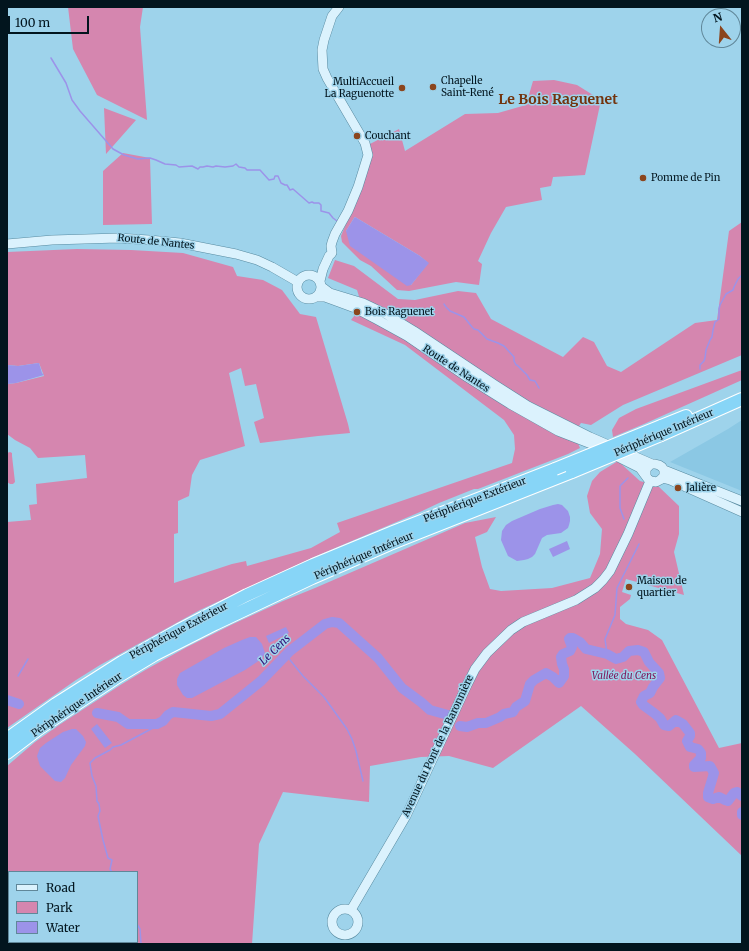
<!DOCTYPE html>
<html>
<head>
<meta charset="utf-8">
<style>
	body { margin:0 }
	#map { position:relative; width:749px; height:951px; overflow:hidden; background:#9ed3eb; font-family:Merriweather,serif }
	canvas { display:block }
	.frame { position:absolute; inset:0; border:8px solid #02151e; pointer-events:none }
	.legend { position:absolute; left:8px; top:871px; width:130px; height:72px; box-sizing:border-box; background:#9ed3eb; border:1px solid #608799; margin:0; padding:5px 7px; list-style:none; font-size:12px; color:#02151e }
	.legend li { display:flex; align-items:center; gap:8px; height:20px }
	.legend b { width:20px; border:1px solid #608799 }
	.north { position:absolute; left:701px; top:8px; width:40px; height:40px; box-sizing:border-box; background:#9ed3eb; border:1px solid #608799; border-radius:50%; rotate:343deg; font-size:11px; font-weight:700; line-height:16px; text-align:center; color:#02151e }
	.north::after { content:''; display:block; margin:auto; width:14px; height:18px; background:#8b451d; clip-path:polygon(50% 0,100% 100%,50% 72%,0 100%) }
	.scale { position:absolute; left:8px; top:16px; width:81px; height:18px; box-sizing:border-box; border:2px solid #02151e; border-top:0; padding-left:5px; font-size:12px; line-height:14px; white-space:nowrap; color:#02151e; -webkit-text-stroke:3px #9ed3eb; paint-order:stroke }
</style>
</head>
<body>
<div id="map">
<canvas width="749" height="951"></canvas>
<div class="frame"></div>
<ul class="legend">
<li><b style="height:5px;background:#dbf2fd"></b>Road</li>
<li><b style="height:11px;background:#d586af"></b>Park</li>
<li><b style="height:11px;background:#9c93e9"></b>Water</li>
</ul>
<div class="north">N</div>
<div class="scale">100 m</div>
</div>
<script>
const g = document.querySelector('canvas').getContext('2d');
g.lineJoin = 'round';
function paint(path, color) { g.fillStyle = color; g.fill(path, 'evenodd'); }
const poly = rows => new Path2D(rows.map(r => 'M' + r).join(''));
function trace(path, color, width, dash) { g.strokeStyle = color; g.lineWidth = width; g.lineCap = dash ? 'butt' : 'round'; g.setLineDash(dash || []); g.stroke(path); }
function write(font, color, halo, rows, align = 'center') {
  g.font = font + ' Merriweather,serif'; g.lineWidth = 3; g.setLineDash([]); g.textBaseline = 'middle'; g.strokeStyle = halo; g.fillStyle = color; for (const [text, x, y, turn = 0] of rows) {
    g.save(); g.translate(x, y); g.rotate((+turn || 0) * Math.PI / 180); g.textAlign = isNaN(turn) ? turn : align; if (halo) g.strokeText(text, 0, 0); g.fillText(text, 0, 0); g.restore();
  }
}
paint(poly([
	[742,420,742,491,670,462,728,429]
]), '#8bc8e4');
paint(poly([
	[68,7,143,7,140,27,147,120,97,95,73,49],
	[554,80,577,85,601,100,585,175,553,177,551,186,540,188,542,200,506,207,491,233,478,261,482,264,479,285,456,282,409,291,397,290,371,266,360,260,342,242,341,236,361,187,368,145,399,129,405,151,465,114,498,113,526,105,533,81],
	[355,217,420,256,428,263,411,285,346,231,354,218],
	[104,108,136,120,106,154],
	[123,153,150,158,152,224,103,225,103,171],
	[742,222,742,355,623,405,591,425,581,423,574,434,580,448,568,454,478,489,474,489,439,503,420,512,314,557,200,610,100,665,76,680,7,728,7,522,31,520,29,505,37,504,36,484,87,478,85,455,38,458,30,448,15,440,7,434,7,384,16,383,44,376,39,363,18,366,7,365,7,252,77,249,131,250,183,253,233,267,237,276,263,280,282,290,300,314,316,317,348,424,350,433,318,436,260,443,254,422,264,418,256,384,245,386,241,368,229,373,245,446,200,460,192,475,189,496,178,501,178,533,174,534,174,583,232,564,246,561,247,566,311,548,340,532,337,523,512,463,515,449,514,435,504,420,405,345,351,320,362,306,357,290,328,278,335,260,354,266,398,299,415,300,458,291,476,293,491,319,563,357,583,337,594,342,607,366,621,372,695,323,717,320,729,231],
	[742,370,742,380,644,424,613,437,612,430,619,418,636,409],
	[10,452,12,453,12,456,15,482,13,484,10,484,7,482,7,453],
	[618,461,640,481,658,486,679,506,679,534,674,552,684,595,626,579,622,592,631,595,630,599,620,607,620,619,626,624,648,630,662,640,719,748,742,743,742,856,635,754,581,706,493,768,449,756,421,757,370,766,369,802,283,792,259,844,252,944,7,944,7,766,35,742,59,725,122,684,147,669,187,647,233,624,283,601,315,588,465,523,496,517,487,532,475,537,482,567,490,589,501,591,552,588,590,578,600,554,602,529,590,513,587,496,592,481,600,472],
	[9,872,137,872,137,942,9,942]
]), '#d586af');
paint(poly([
	[355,217,420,256,429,263,411,285,407,286,350,246,346,231,354,218],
	[39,363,42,373,44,375,16,383,7,384,7,365,18,366],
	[558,504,562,505,568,511,570,517,570,521,569,525,568,528,561,533,547,535,542,538,535,554,532,557,528,559,524,560,517,561,508,556,501,540,502,531,506,525,512,521,540,509,553,505],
	[567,541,570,549,553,557,549,549],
	[286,627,289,633,269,643,266,636],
	[250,637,256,637,262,644,265,653,262,658,257,662,245,670,192,698,187,698,183,695,177,685,177,679,180,673,224,648,242,640],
	[97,724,112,743,105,748,91,729],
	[72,729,76,729,83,736,86,742,85,746,71,765,65,778,61,782,55,781,40,766,37,756,40,748,46,743,63,732]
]), '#9c93e9');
trace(poly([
	[51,58,66,83,72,100,80,111,113,149,124,155,138,159,150,158,156,160,165,164,176,165,179,167,192,166,198,169,200,167,203,167,207,166,213,167,216,166,225,167,233,166,236,164,239,167,245,168,247,170,260,170,269,180,274,179,275,176,278,176,281,183,285,185,287,185,290,190,293,189,309,203,312,202,314,203,319,203,321,205,321,211,329,213,333,218,337,221],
	[742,269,742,271],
	[444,304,446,307,450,311,464,317,472,327,474,329,478,330,487,339,498,343,504,346,514,357,514,361,516,365,517,365,527,375,530,380,535,381,539,388],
	[700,369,700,365,704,361,705,358,706,350,710,340,712,337,713,330,715,322,719,319,719,309,720,305,726,294,733,290,734,287,738,279,742,275],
	[624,519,620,508,620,486,628,478],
	[607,654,605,639,615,615,617,588,639,544],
	[286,655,303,676,324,697,347,729,352,739,356,751,363,781],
	[18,676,28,659],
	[112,872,110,869,112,860,108,858,103,840,98,816,100,811,99,804,97,801,96,786,92,776,90,763,95,758,110,750,113,747,121,745,153,728,157,724],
	[137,924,140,929,141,944]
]), '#9c93e9', 1.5);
trace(poly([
	[7,700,19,704],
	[97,713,118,717,128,724,157,724,163,721,168,715,173,712,211,716,220,714,261,681,290,651,325,624,332,622,339,623,378,658,402,688,421,702,430,710,448,715],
	[460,726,467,727,478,723,486,723,500,717,504,714,513,712,516,707,525,701,530,684,534,680,546,673,553,677,559,683,564,676,564,669,562,664,561,657,563,654,570,651,572,647,569,639,570,638,573,638,580,642,586,649,607,654,616,659,623,657,629,651,638,650,644,652,649,662,659,673,660,678,653,687,650,693,644,696,641,702,643,705,654,713,660,718,664,725,669,726,676,720,683,724,690,733,690,736,687,741,690,747,698,749,701,753,701,758,694,765,694,767,710,766,714,773,708,793,708,797,713,799,719,797,725,800,728,801,734,793,737,792,742,796],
	[742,812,742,815]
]), '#9c93e9', 10);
const secondary = poly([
	[7,244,52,240,118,238,149,240,180,243,236,254,257,260,272,267,298,282],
	'297 287a12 12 0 1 1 24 0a12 12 0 1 1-24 0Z',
	[320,281,323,269,329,256,332,253,331,246,332,242,335,234,348,211,358,187,368,155,365,143,327,78,323,69,322,50,324,40,332,16,339,7],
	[322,287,330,293,363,303,386,314,414,331,495,385,528,406,590,437,652,464],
	[316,297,325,297,336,301,355,308,376,319,407,336,467,377,510,404,558,431,594,445,640,468,648,479,651,481,656,482,660,480,664,476,664,470,662,467,659,465,655,464,651,464,646,469,646,476],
	[664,470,742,501],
	[662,478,670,480,742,512],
	'332 922a13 13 0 1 1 26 0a13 13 0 1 1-26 0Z',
	[351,910,406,816,467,685,475,669,487,653,511,630,523,622,576,600,595,588,603,580,610,571,628,534,650,481]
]);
const highway = poly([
	[661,426,686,416],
	[661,435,742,399],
	[7,739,56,704,122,662,179,630,247,595,313,565,393,532,555,469],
	[7,753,40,728,119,676,154,655,215,624,312,578,390,544,572,472]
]);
trace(secondary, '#588ba1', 10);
trace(highway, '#fff', 14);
trace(secondary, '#dbf2fd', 9);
trace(highway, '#87d5f7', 12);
const highwayBridge = poly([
	[555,469,661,426],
	[572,472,661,435]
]);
trace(highwayBridge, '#fff', 14, []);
trace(highwayBridge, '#87d5f7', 12);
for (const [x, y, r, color] of [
	[433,87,4,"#8b451d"],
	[402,88,4,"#8b451d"],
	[357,136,4,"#8b451d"],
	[643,178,4,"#8b451d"],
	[357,312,4,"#8b451d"],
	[678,488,4,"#8b451d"],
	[629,587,4,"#8b451d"]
]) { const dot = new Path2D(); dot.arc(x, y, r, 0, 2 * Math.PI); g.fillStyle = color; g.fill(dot); trace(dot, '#9ed3eb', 1.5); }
write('10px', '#02151e', '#9ed3eb', [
	["Chapelle",441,81],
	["Saint-René",441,93],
	["MultiAccueil",394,82,"right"],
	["La Raguenotte",394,94,"right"],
	["Couchant",365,136],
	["Pomme de Pin",651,178],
	["Bois Raguenet",365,312],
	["Jalière",686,488],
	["Maison de",637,581],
	["quartier",637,593]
], 'left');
write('10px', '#02151e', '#9ed3eb', [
	["Route de Nantes",156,242,6],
	["Route de Nantes",456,369,33],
	["Périphérique Intérieur",664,433,-23],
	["Périphérique Extérieur",475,500,-21],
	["Périphérique Intérieur",364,556,-23],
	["Périphérique Extérieur",179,631,-28],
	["Périphérique Intérieur",77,705,-34],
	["Avenue du Pont de la Baronnière",438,746,-65]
]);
write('italic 10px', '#7f1458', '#9ed3eb', [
	["Vallée du Cens",624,676]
]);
write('italic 11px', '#2e0c72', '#9ed3eb', [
	["Le Cens",275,650,-44]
]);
write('bold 14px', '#72340e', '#9ed3eb', [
	["Le Bois Raguenet",558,100]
]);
</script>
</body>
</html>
